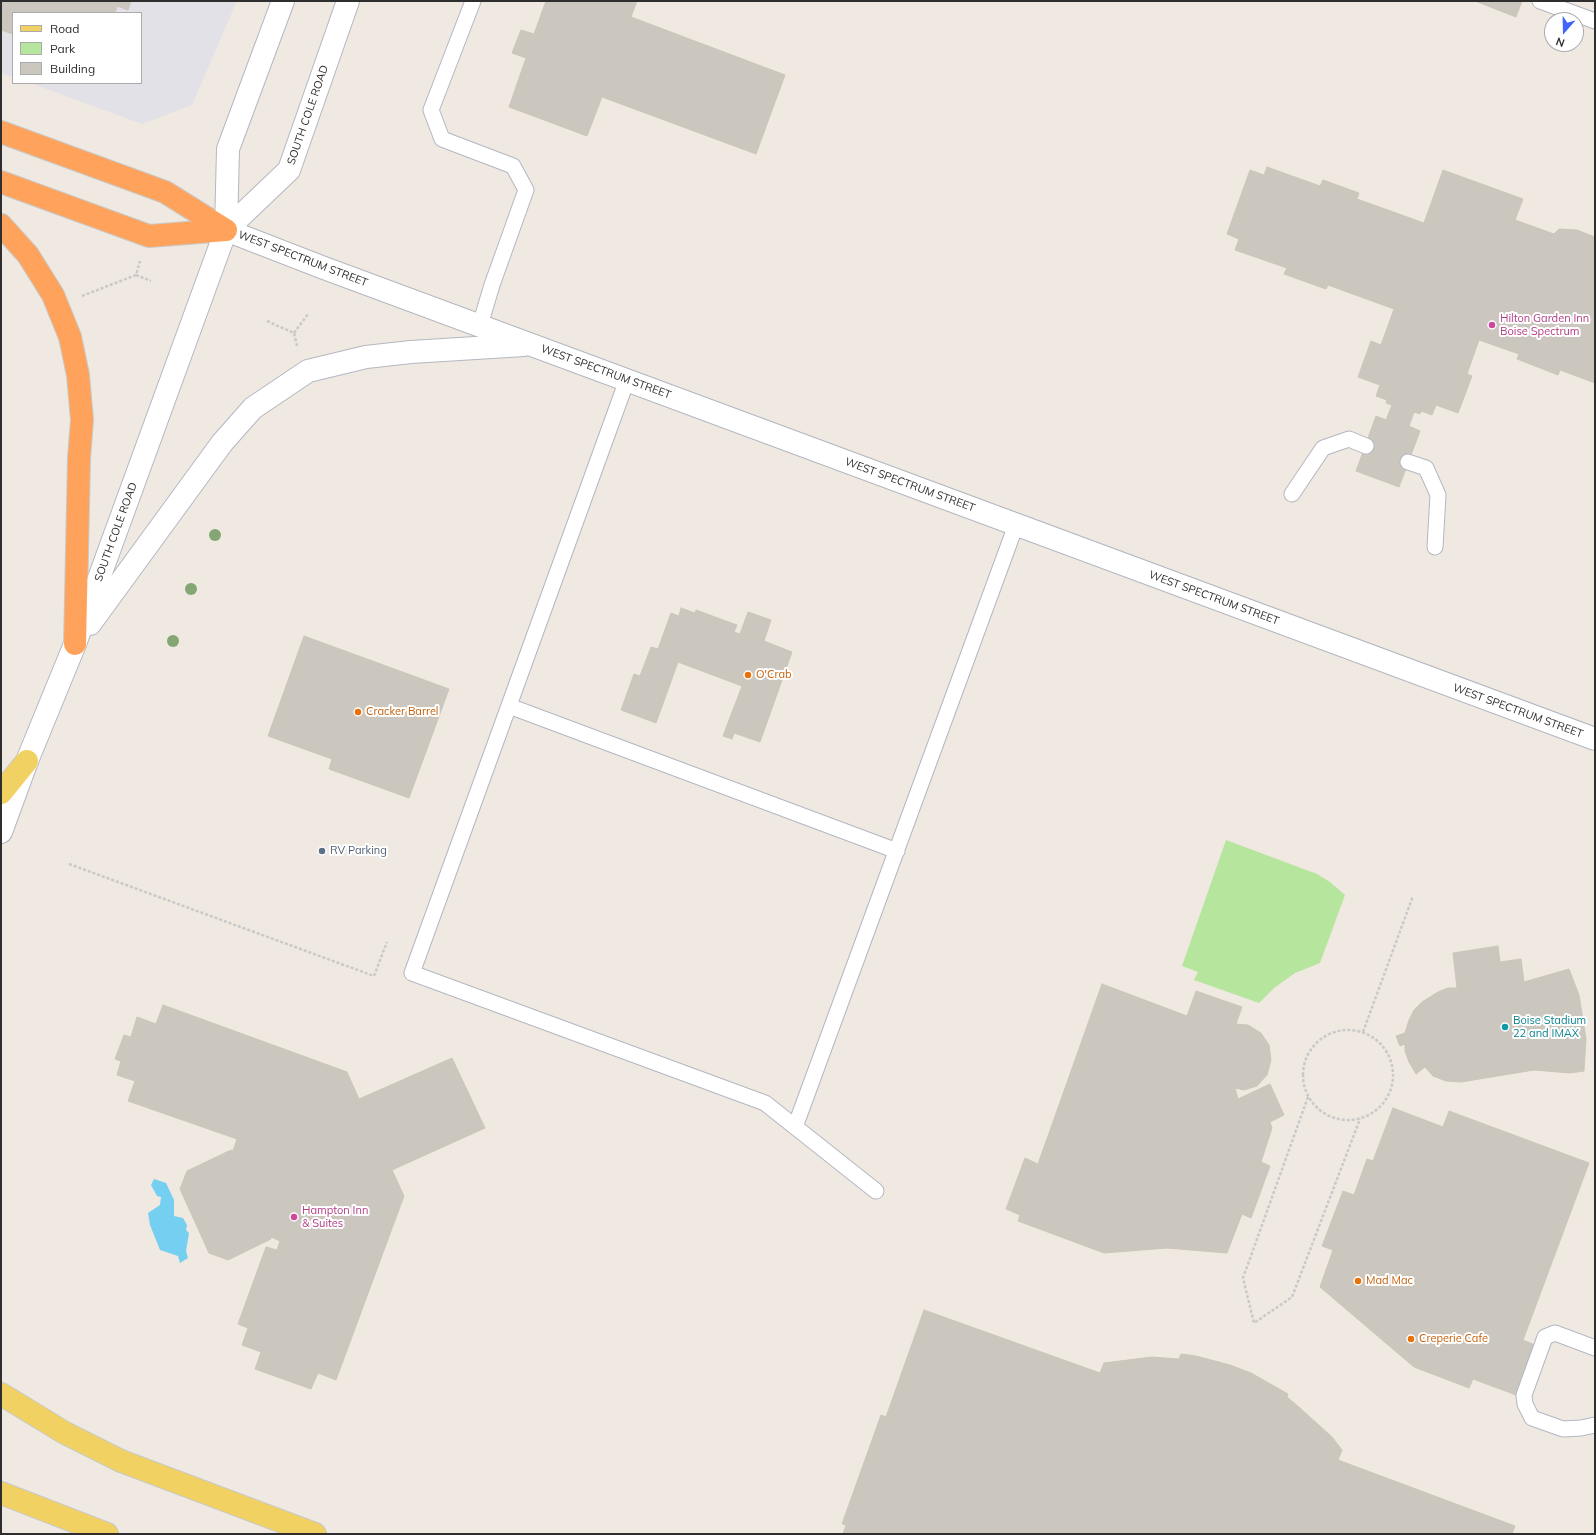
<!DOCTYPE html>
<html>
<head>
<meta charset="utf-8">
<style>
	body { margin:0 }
	#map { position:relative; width:1596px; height:1535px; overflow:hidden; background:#efe9e1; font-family:Mulish,sans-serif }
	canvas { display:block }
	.frame { position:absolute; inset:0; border:2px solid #2e2e2e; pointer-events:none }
	.legend { position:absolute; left:12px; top:12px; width:130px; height:72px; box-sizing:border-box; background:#fff; border:1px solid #ababab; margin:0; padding:5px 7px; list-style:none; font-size:12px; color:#2e2e2e }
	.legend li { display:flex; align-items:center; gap:8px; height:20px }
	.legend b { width:20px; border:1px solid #ababab }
	.north { position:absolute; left:1544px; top:12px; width:40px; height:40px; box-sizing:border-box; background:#fff; border:1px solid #ababab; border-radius:50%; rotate:200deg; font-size:11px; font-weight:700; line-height:16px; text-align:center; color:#2e2e2e }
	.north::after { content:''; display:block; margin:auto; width:14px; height:18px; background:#4264fb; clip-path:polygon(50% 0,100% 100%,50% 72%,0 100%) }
</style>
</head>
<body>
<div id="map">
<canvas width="1596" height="1535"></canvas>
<div class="frame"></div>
<ul class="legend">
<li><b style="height:5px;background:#f2d163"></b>Road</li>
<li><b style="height:11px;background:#b6e59e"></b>Park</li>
<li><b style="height:11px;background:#cbc7bf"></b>Building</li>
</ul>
<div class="north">N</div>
</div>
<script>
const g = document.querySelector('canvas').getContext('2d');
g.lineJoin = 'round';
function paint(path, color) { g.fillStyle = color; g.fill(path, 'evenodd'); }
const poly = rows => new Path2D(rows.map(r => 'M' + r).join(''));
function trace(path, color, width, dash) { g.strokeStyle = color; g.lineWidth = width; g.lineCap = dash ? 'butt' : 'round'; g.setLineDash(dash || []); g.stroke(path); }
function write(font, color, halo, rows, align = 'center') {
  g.font = font + ' Mulish,sans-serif'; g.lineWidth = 4; g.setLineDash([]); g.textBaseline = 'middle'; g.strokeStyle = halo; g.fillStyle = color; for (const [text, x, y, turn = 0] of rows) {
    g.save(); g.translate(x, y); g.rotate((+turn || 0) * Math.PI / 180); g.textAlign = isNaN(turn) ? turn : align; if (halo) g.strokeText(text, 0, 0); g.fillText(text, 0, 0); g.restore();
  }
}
paint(poly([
	[1,1,237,1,192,105,142,124,30,83,141,83,141,13,13,13,13,77,1,73]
]), '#e3e1e8');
paint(poly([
	[1226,840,1317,874,1330,882,1345,895,1320,963,1295,973,1274,988,1259,1003,1194,980,1198,972,1182,966]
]), '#b6e59e');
paint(poly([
	[154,1179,166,1183,174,1200,174,1216,183,1218,187,1225,186,1230,189,1233,186,1251,188,1258,180,1263,178,1256,160,1250,150,1225,148,1213,160,1205,161,1197,157,1196,151,1185]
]), '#75cff0');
const building = poly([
	[1,1,131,1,128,10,117,6,115,13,13,13,13,34,1,30,1,1],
	[546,1,637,1,631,17,785,75,756,154,602,97,587,136,509,107,526,58,512,53,521,30,534,34,546,1],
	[1475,1,1522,1,1516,17,1475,1],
	[1267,167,1320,186,1323,180,1359,193,1357,199,1424,223,1443,170,1523,199,1515,220,1554,234,1559,229,1577,230,1595,237,1595,383,1560,370,1558,375,1517,359,1519,354,1479,340,1467,374,1472,376,1458,413,1436,405,1432,415,1421,411,1420,414,1414,412,1409,426,1420,431,1399,487,1356,471,1376,416,1386,420,1392,405,1386,403,1387,400,1376,396,1380,385,1358,377,1371,341,1381,345,1394,309,1328,285,1326,289,1284,274,1287,268,1235,250,1239,239,1227,234,1250,170,1264,175,1267,167],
	[681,608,695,613,696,610,737,625,734,632,740,634,748,612,771,620,764,641,792,652,760,742,734,733,732,739,723,736,742,686,678,662,656,723,621,710,634,674,640,676,651,647,658,649,671,613,679,616,681,608],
	[304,636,449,689,409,798,329,769,332,759,268,736,304,636],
	[1498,946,1500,962,1521,959,1524,982,1569,969,1579,995,1586,1039,1584,1071,1570,1073,1534,1070,1461,1082,1446,1081,1433,1076,1425,1067,1416,1074,1409,1062,1405,1051,1405,1044,1400,1046,1396,1036,1405,1033,1409,1020,1414,1010,1422,1002,1438,992,1448,988,1457,988,1453,953,1498,946],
	[1102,984,1187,1016,1196,991,1242,1007,1236,1024,1248,1025,1261,1033,1269,1045,1271,1060,1267,1075,1257,1086,1244,1090,1235,1088,1238,1099,1270,1084,1284,1115,1270,1122,1272,1128,1261,1162,1270,1166,1251,1218,1242,1214,1227,1253,1167,1248,1104,1253,1018,1221,1020,1215,1006,1209,1025,1158,1038,1164,1102,984],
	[163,1005,347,1072,359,1099,452,1058,485,1128,392,1170,404,1196,336,1380,318,1373,311,1389,255,1369,261,1352,242,1345,248,1328,238,1324,266,1247,277,1250,280,1241,271,1237,271,1239,228,1260,209,1253,180,1189,187,1171,231,1150,233,1151,237,1139,128,1101,135,1081,117,1075,121,1061,115,1059,124,1035,131,1037,137,1017,156,1024,163,1005],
	[1393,1108,1443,1127,1449,1111,1589,1163,1523,1340,1535,1345,1516,1395,1473,1379,1469,1388,1414,1367,1320,1287,1333,1250,1322,1246,1343,1191,1354,1195,1367,1159,1373,1161,1393,1108],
	[924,1310,1100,1373,1104,1363,1152,1357,1179,1359,1181,1354,1196,1356,1230,1365,1251,1373,1288,1394,1287,1397,1300,1408,1332,1437,1342,1450,1338,1460,1515,1526,1512,1534,843,1534,846,1525,842,1524,881,1415,886,1417,924,1310]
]);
paint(building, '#cbc7bf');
trace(building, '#cbc5ba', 1);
const lane = poly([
	[473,1,431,110,442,139,513,166,526,190,492,285,480,325],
	[1540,1,1595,21],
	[627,380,412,973,765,1103,876,1191],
	[1408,462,1426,468,1438,495,1435,547],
	[1292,494,1323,448,1349,439,1366,446],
	[509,706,897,851],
	[795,1127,1016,525],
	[1595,1348,1555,1333,1545,1337,1524,1395,1525,1404,1532,1418,1563,1429,1581,1428,1595,1425]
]);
const secondary = poly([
	[226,230,324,268,1595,739],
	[226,230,289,170,348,1],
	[90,624,222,443,253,408,308,371,366,357,411,352,524,345],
	[1,832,27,761,75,644,226,230,228,149,283,1]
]);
const primary = poly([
	[1,793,27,761],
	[1,1394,65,1433,121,1461,315,1534],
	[1,1493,107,1534]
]);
const highway = poly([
	[1,132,165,192,226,230],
	[1,182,149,236,226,230],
	[1,225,28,255,53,295,70,337,78,375,82,420,79,458,75,644]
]);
trace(lane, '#b4b7c1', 17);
trace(secondary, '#b4b7c1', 24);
trace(primary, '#c9c9c9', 24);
trace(highway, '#c9c9c9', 24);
trace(poly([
	[136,275,151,281],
	[82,296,136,275,140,261],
	[267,321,294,333,297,346],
	[294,333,308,314],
	[69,864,374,976,387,942],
	'1303 1075a45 45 0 1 1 90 0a45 45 0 1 1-90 0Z',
	[1363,1032,1413,896],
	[1308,1097,1243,1278,1254,1323,1292,1297,1360,1119]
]), '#c9c9c9', 2.5, [3, 2]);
trace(lane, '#fff', 15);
trace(secondary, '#fff', 22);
trace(primary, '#f2d163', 22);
trace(highway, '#ffa35c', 22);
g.fillStyle = '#84a574';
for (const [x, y] of [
	[215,535],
	[191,589],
	[173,641]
]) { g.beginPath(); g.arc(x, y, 6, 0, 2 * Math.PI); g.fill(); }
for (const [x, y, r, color] of [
	[1492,325,4,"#d1479c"],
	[748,675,4,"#e8710a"],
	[358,712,4,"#e8710a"],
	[322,851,4,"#5c6f8a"],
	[1505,1027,4,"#0f9aa8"],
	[294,1217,4,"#d1479c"],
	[1358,1281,4,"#e8710a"],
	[1411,1339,4,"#e8710a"]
]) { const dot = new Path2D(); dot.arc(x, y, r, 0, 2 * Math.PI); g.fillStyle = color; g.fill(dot); trace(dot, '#fff', 1.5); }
write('11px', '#2e2e2e', '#fff', [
	["SOUTH COLE ROAD",308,115,-71],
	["WEST SPECTRUM STREET",303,259,21],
	["WEST SPECTRUM STREET",606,372,20],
	["WEST SPECTRUM STREET",910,485,20],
	["SOUTH COLE ROAD",116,532,-70],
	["WEST SPECTRUM STREET",1214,598,20],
	["WEST SPECTRUM STREET",1518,711,20]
]);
write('11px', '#b23c85', '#fff', [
	["Hilton Garden Inn",1500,319],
	["Boise Spectrum",1500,332],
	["Hampton Inn",302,1211],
	["& Suites",302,1224]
], 'left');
write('11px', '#c56008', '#fff', [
	["O'Crab",756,675],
	["Cracker Barrel",366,712],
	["Mad Mac",1366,1281],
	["Creperie Cafe",1419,1339]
], 'left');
write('11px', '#4e5e75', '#fff', [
	["RV Parking",330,851]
], 'left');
write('11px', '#0d838f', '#fff', [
	["Boise Stadium",1513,1021],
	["22 and IMAX",1513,1034]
], 'left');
</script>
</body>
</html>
